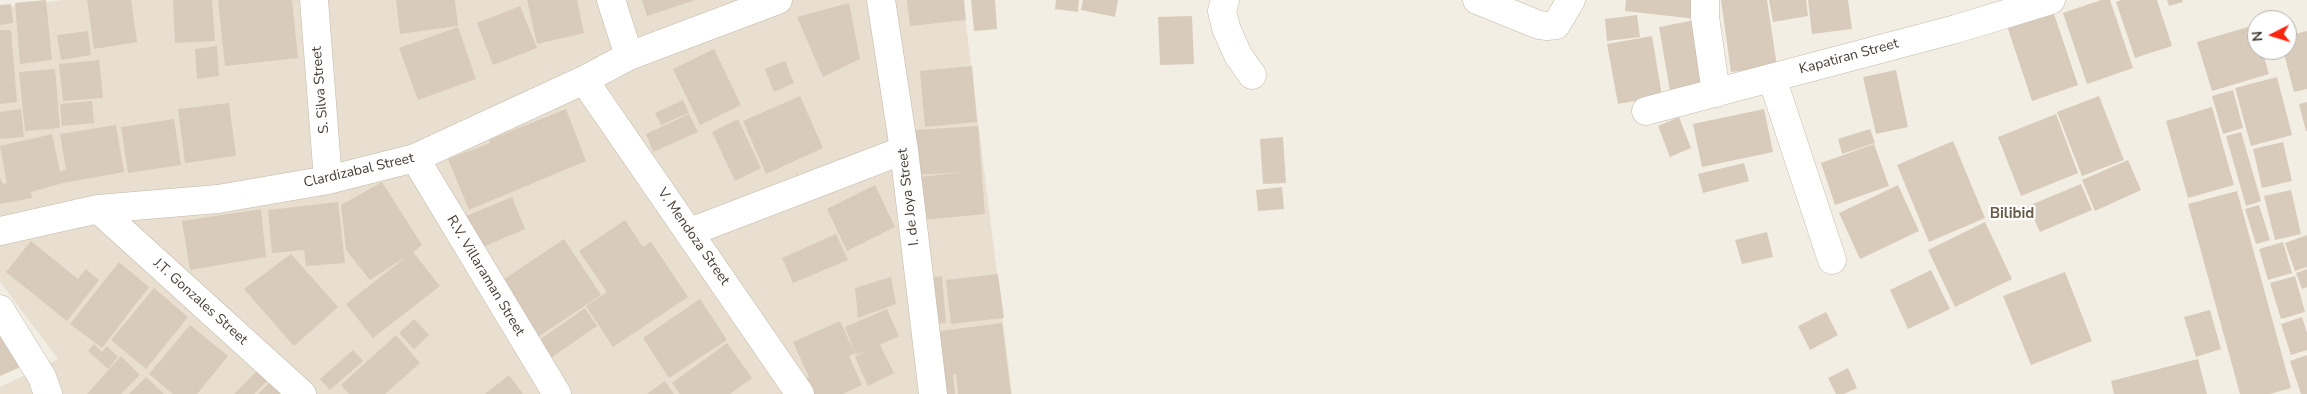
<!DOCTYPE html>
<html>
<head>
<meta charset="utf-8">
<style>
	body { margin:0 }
	#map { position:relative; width:2307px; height:394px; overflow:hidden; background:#f3eee3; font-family:"Nunito Sans",sans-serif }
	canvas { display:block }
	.north { position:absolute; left:2247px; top:10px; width:50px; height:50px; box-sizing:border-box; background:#fff; border:1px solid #b5b1ad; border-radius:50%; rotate:265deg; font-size:14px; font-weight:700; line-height:20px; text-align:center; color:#463d33 }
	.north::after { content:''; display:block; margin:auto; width:18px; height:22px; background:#ff240f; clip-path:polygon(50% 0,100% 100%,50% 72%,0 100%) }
</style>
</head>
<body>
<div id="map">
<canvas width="2307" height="394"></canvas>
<div class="north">N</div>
</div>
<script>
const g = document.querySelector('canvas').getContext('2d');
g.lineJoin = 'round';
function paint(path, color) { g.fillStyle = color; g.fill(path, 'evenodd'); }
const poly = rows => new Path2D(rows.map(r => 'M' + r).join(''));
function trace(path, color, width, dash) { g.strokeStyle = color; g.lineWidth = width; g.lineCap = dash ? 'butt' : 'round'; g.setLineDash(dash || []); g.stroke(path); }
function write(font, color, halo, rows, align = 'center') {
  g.font = font + ' "Nunito Sans",sans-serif'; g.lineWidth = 4.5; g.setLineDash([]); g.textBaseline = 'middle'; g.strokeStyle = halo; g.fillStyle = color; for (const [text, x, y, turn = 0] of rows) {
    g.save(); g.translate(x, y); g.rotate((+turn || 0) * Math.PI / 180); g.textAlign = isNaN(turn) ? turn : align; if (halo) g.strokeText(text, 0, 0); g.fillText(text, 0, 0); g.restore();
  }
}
paint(poly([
	[63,0,963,0,1012,394,0,394,0,387,58,359,0,282,0,8]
]), '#e8dfd1');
paint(poly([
	[46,0,52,60,20,64,15,3],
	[87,0,131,0,137,42,94,49],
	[173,0,212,0,215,41,175,43],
	[218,0,292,0,298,58,225,66],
	[396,0,455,0,458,26,400,34],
	[527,0,577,0,584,33,537,44],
	[642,0,695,0,647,16],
	[907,0,964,0,966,20,910,26],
	[971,0,995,0,997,29,974,31],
	[1056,0,1079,0,1078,12,1055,9],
	[1083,0,1118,0,1115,17,1081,10],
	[1626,0,1699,0,1696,19,1625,11],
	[1721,0,1767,0,1777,66,1731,72],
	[1769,0,1806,0,1808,16,1773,22],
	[1808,0,1848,0,1852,29,1812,34],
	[2101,0,2110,0,2133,68,2087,84,2063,13],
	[2121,0,2157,0,2172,46,2135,58,2116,2],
	[2167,0,2182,0,2183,2,2169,6],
	[849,3,860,59,823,77,797,17],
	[11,4,13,23,0,25,0,5],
	[520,6,537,48,493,65,477,23],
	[2053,11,2078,85,2032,101,2007,26],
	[1637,15,1640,37,1607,41,1605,19],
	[1192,16,1194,64,1160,65,1158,17],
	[1700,19,1712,83,1670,91,1659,27],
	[2255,25,2257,50,2262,50,2269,74,2212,91,2197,42],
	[458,27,476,79,418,100,399,48],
	[0,30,11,30,17,102,0,104],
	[88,31,91,55,61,60,57,35],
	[2307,31,2307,89,2294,92,2283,50,2287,50,2287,36],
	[1652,36,1662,96,1618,104,1607,44],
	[217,46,219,76,197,79,195,49],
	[714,49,741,105,700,125,673,69],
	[99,60,103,98,63,101,59,64],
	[785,61,794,83,774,92,765,69],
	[972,66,977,122,925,127,920,71],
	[55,69,60,128,25,131,19,72],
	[1896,70,1908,127,1876,134,1863,77],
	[2277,77,2292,135,2251,146,2235,88],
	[2233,90,2243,128,2223,134,2212,96],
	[800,96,823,148,766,174,743,121],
	[2099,96,2124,160,2082,176,2057,112],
	[683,100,689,113,661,125,655,113],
	[92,101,94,123,62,126,60,104],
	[2307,102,2307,131,2306,131,2299,104],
	[229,103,236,156,185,163,178,109],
	[2212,107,2234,185,2188,198,2166,121],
	[21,109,24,137,0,139,0,112],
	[566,109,586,161,469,210,448,159,490,143,489,140],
	[1764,109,1773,152,1702,167,1693,124],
	[689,114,698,132,653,152,646,134],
	[2056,114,2078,173,2021,196,1998,137],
	[1679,117,1691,148,1670,157,1658,126],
	[174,119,181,165,128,173,121,127],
	[738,119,761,168,735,181,712,132],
	[116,125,124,172,63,183,31,192,32,198,0,204,0,178,3,184,7,183,0,146,52,134,60,171,66,170,60,134],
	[978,126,985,214,923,220,919,177,965,172,917,175,914,130],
	[1870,129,1875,143,1842,154,1838,139],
	[2241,132,2261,201,2246,206,2226,136],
	[1283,137,1286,183,1263,184,1260,139],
	[1953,141,1985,218,1929,242,1897,165],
	[2283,142,2292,181,2262,188,2253,149],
	[1874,144,1889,186,1835,205,1821,163],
	[2128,160,2141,190,2095,211,2082,180],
	[1744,163,1749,181,1703,193,1698,174],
	[382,182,422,245,413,252,440,286,373,338,346,304,407,256,370,280,346,250,341,205],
	[2081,184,2092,210,2040,232,2028,206],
	[875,185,895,227,847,251,827,209],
	[1898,185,1919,231,1860,259,1839,213],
	[1282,187,1284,209,1258,211,1256,190],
	[2291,190,2301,234,2275,240,2264,196],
	[2237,191,2291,388,2270,394,2240,394,2188,204],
	[512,197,525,229,478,249,464,217],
	[338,202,345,263,306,266,304,250,272,253,268,210],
	[2259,205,2270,240,2256,244,2245,209],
	[261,209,266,257,190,270,182,221],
	[625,220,643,247,651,242,688,297,613,347,586,306,607,292,579,251],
	[1985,222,2012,279,1955,307,1928,250],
	[1767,232,1773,257,1742,264,1735,240],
	[836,234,848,260,793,283,782,258],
	[2307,235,2307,267,2295,271,2285,243],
	[564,239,601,295,535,339,497,284],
	[31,241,78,279,86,269,99,280,67,321,6,272],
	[2283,242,2292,273,2268,280,2259,249],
	[291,254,338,307,294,346,244,289],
	[119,262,149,287,102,348,70,324],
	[2307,269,2307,287,2302,289,2296,273],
	[1931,270,1950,309,1908,329,1890,290],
	[2065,272,2092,341,2031,365,2003,296],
	[998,274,1004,318,951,324,946,280],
	[942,276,946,323,925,325,921,279],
	[2295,276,2305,312,2281,319,2270,283],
	[891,277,896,304,858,318,855,288],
	[154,288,188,317,146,369,111,340],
	[700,299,727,340,669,378,643,338],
	[585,308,597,326,548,360,535,343],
	[887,309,899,336,880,345,894,373,868,386,855,357,866,351,856,355,845,327],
	[2210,310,2221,349,2196,357,2184,317],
	[0,311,23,366,0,376],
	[1826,312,1838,335,1810,350,1798,326],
	[2302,317,2307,333,2307,350,2291,355,2281,324],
	[414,319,429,335,414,349,399,333],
	[840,321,855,353,849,356,862,385,843,394,809,394,803,380,809,377,793,342],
	[1002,323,1011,394,958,394,956,374,953,375,955,394,936,394,925,333],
	[190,325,228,356,197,394,173,394,149,374],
	[396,335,420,363,385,394,349,394,341,385],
	[727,343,752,378,730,394,680,394,672,383],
	[94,344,102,352,107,346,118,357,108,369,88,351],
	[353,350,363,361,330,390,320,379],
	[2307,355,2307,394,2301,394,2290,361],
	[121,356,140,375,121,394,87,394],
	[2198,359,2207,394,2114,394,2111,381],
	[1848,368,1857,388,1844,394,1836,394,1828,378],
	[258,370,268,380,254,394,234,394],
	[509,375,523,394,485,394],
	[146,377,164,394,129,394],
	[271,381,283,394,258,394],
	[665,381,674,394,647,394]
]), '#d9cbbb');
const minor = poly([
	[314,0,328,180],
	[611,0,629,56],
	[881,0,904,150,933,394],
	[1225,0,1222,11,1226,28,1238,55,1252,75],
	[1477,0,1539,25,1547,26,1556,25,1571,0],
	[1705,0,1705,17,1716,93],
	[1772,78,1832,260],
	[584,80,800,394],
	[1646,111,1956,29,2051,0],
	[415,158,557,394],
	[98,209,302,394],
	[0,231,98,209,218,199,328,180,415,158,584,80,629,56,778,0],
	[690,232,904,150],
	[0,309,42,377,48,394]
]);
trace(minor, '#c3b8a8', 29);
trace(minor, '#fff', 28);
write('14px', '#463d33', '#fff', [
	["Kapatiran Street",1849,57,-15],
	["S. Silva Street",321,90,-95],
	["Clardizabal Street",359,171,-13],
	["I. de Joya Street",909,197,-97],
	["V. Mendoza Street",693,237,55],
	["R.V. Villaraman Street",485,276,59],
	["J.T. Gonzales Street",200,302,42]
]);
write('bold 15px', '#6a5b49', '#fff', [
	["Bilibid",2012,214]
]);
</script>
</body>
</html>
